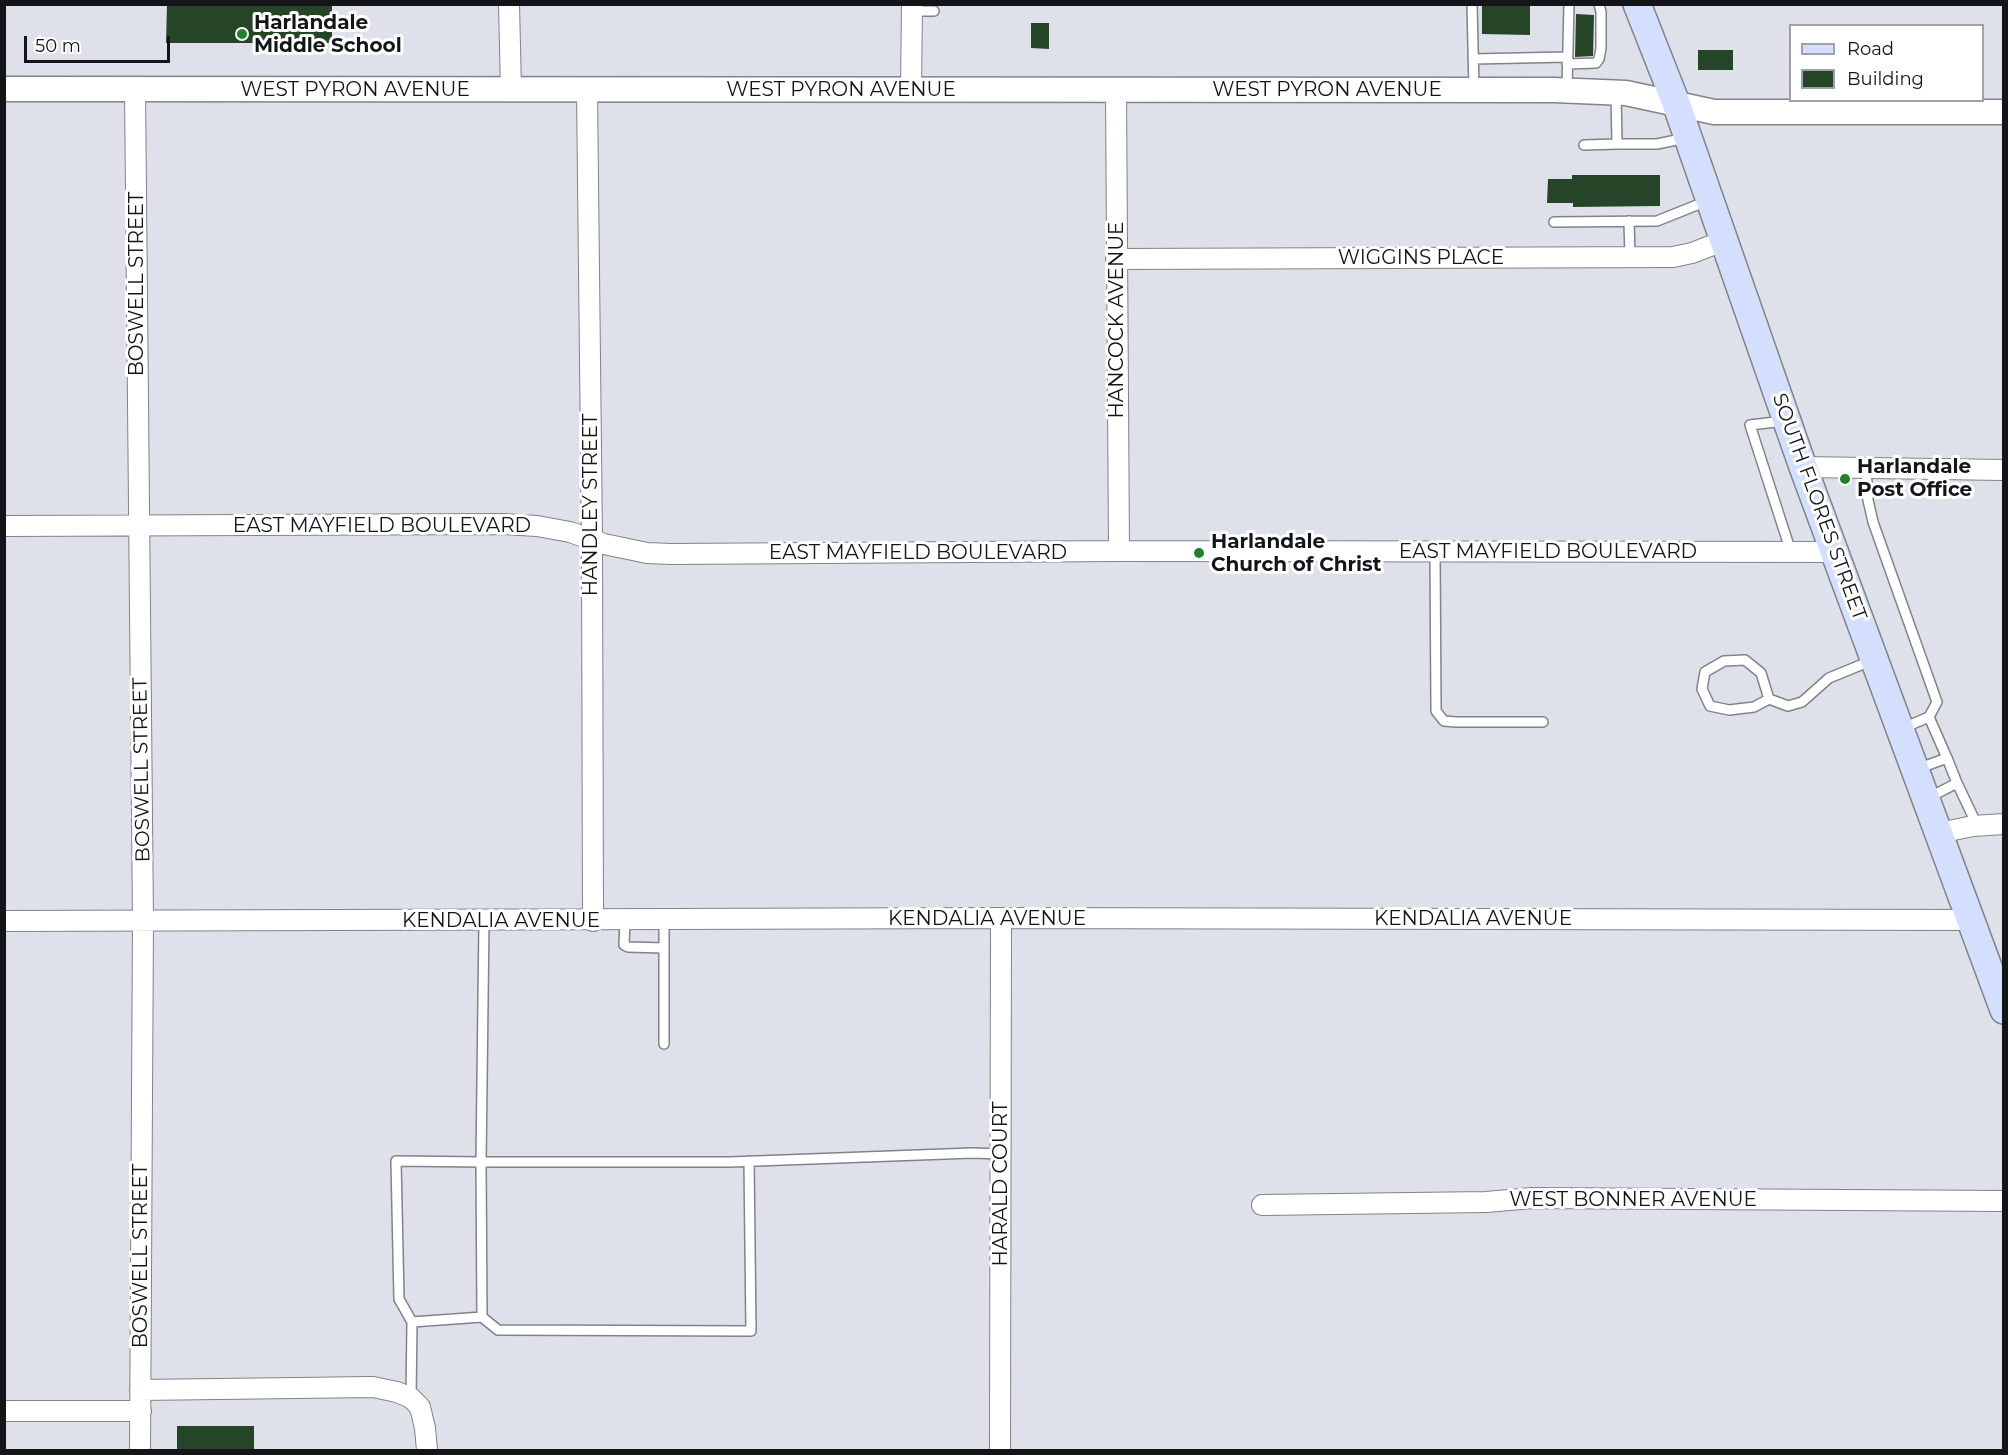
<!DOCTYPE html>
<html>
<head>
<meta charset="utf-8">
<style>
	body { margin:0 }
	#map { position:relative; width:2008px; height:1455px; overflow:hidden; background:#dee1e9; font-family:Montserrat,sans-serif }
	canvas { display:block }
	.frame { position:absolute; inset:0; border:6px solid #141518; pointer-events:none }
	.legend { position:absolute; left:1789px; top:24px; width:195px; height:78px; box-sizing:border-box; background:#fff; border:2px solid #a1a1a3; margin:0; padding:8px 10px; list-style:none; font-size:18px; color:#141518 }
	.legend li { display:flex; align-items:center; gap:12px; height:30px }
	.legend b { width:30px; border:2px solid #a1a1a3 }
	.scale { position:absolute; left:24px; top:36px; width:146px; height:27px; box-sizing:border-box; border:3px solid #141518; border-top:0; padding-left:8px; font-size:18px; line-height:21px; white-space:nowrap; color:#141518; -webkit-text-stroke:4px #fff; paint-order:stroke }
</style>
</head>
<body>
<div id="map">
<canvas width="2008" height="1455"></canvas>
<div class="frame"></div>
<ul class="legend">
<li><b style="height:8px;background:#d3dffd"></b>Road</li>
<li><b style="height:16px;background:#264528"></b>Building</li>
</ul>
<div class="scale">50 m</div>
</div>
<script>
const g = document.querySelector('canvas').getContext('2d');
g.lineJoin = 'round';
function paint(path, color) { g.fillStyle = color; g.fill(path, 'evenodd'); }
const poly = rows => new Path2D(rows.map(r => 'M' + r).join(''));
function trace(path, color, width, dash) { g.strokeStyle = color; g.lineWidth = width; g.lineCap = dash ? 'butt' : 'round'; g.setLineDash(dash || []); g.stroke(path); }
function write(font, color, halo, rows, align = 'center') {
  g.font = font + ' Montserrat,sans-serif'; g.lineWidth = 6; g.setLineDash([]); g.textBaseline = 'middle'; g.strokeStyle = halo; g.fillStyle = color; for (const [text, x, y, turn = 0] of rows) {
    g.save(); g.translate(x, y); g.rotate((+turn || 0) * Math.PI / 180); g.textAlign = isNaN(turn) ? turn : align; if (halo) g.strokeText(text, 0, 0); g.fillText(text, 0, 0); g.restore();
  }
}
paint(poly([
	[167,4,332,4,332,43,166,43],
	[1482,4,1530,4,1530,35,1482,34],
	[1576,14,1594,15,1593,56,1575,57],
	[1031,23,1049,23,1049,49,1031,48],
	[1698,50,1733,50,1733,70,1698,70],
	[1572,175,1660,175,1660,206,1573,207,1573,203,1547,203,1548,179,1572,179],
	[177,1426,254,1426,254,1450,177,1450]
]), '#264528');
const service = poly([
	[1472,4,1474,89],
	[912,11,934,11],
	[1473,59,1567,57],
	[1567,64,1596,63,1599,59,1601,48,1601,12,1599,4],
	[1567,89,1569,4],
	[1616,93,1617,144,1657,144,1686,138],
	[1584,145,1617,144],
	[1629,221,1630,257],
	[1554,222,1657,221,1707,201],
	[1784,421,1750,425,1791,552],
	[1866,468,1868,500,1873,522,1937,702,1929,717,1903,728],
	[1435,551,1436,711,1444,721,1456,722,1543,722],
	[1769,699,1754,707,1729,710,1710,706,1702,689,1705,672,1724,661,1745,660,1761,673,1769,699,1788,706,1802,702,1829,678,1873,660],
	[1917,769,1947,758,1929,717],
	[1957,783,1977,825],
	[1928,798,1957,783,1947,758],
	[664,920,664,1044],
	[484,921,481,1162,730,1162,972,1153,1001,1154],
	[625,921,624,945,628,947,664,948],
	[482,1317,498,1330,751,1331,749,1161],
	[411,1398,412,1322,399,1299,396,1161,481,1162,482,1317,412,1322]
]);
const minor = poly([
	[509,4,511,90],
	[135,90,143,921,140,1450],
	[587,90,592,540,593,921],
	[911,90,912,4],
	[1116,90,1119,551],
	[1116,259,1673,257,1692,253,1723,241],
	[1803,467,2004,470],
	[4,526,503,524,537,526,570,532,604,544,647,553,671,554,1119,551,1836,552],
	[1939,833,1973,826,2004,824],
	[4,921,1001,918,1970,920],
	[1262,1205,1486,1202,1532,1198,2004,1201],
	[140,1390,373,1387,397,1392,411,1398,420,1407,425,1428,427,1450],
	[4,1411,141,1411],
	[1000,1450,1001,918]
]);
const tertiary = poly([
	[4,89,1554,90,1626,93,1714,112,2004,112]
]);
const secondary = poly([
	[1637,4,1676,103,1803,467,2004,1010]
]);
trace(service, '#808389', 12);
trace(minor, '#808389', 22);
trace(tertiary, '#808389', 27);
trace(secondary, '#808389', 30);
trace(service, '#fff', 9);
trace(minor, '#fff', 20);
trace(tertiary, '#fff', 24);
trace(secondary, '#d3dffd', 27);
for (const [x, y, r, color] of [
	[242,34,6,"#217f30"],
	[1845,479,6,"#217f30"],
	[1199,553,6,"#217f30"]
]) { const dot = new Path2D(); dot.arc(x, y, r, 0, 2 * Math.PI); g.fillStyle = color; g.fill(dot); trace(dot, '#fff', 2); }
write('bold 20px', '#141518', '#fff', [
	["Harlandale",254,23],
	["Middle School",254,46],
	["Harlandale",1857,467],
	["Post Office",1857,490],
	["Harlandale",1211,542],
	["Church of Christ",1211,565]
], 'left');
write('20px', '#141518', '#fff', [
	["WEST PYRON AVENUE",355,90],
	["WEST PYRON AVENUE",841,90],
	["WEST PYRON AVENUE",1327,90],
	["WIGGINS PLACE",1421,258],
	["BOSWELL STREET",137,284,-90],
	["HANCOCK AVENUE",1117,320,-90],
	["HANDLEY STREET",591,505,-90],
	["SOUTH FLORES STREET",1819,507,70],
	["EAST MAYFIELD BOULEVARD",382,526],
	["EAST MAYFIELD BOULEVARD",1548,552],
	["EAST MAYFIELD BOULEVARD",918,553],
	["BOSWELL STREET",142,770,-91],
	["KENDALIA AVENUE",987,919],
	["KENDALIA AVENUE",1473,919],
	["KENDALIA AVENUE",501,921],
	["HARALD COURT",1001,1184,-90],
	["WEST BONNER AVENUE",1633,1200],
	["BOSWELL STREET",141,1256,-90]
]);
</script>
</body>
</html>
